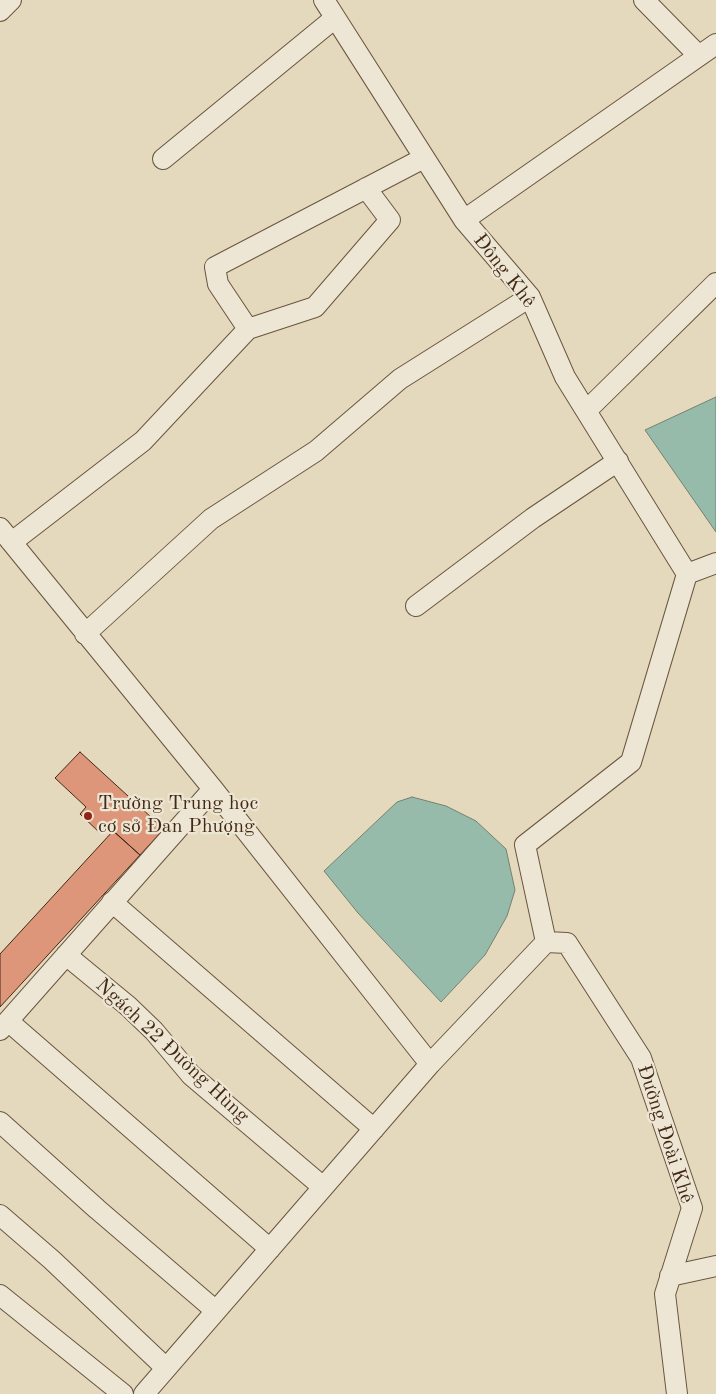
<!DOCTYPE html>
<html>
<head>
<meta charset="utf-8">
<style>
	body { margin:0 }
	canvas { display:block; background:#e4d9bd }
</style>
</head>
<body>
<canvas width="716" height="1394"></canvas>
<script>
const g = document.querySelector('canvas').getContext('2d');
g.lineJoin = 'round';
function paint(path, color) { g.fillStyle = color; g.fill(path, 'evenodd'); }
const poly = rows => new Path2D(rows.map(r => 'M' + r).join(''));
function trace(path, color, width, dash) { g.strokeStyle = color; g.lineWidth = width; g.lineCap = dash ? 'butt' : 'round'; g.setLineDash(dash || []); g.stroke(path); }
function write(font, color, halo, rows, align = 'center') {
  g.font = font + ' "Old Standard TT",serif'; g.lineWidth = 4.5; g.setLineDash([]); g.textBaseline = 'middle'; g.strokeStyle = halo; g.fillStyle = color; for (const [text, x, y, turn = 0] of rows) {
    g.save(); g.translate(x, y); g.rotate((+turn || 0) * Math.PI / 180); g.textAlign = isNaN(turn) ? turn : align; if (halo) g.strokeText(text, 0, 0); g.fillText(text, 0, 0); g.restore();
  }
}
const water = poly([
	[716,397,716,532,645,430,716,397],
	[412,797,446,806,476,821,506,849,515,890,507,916,485,955,441,1002,358,913,324,871,397,802,412,797]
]);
paint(water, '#97bbab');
trace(water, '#75816f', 1);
const building = poly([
	[80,752,164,829,140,855,107,825,100,833,80,814,86,807,55,778,80,752],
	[113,831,140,855,0,1007,0,954,113,831]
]);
paint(building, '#dd967a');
trace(building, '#422914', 1);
const street = poly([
	[324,0,464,220,530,297,565,377,687,574],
	[644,0,699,56],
	[0,11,11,0],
	[163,159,335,18],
	[464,220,716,44],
	[248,329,218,284,215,267,424,158],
	[587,410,716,283],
	[0,528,213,789,430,1064],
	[12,542,143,441,248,329,315,307,390,220,366,188],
	[687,574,716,563],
	[416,606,533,518,618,461],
	[85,634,211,519,316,451,400,379,530,297],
	[112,902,374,1129],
	[546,942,567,943,641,1058,692,1208,665,1294,677,1394],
	[546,942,525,845,631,762,687,574],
	[66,955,128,1006,154,1031,191,1075,323,1187],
	[8,1021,270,1249],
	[0,1030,213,789],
	[0,1122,97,1209,216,1311],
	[0,1215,52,1260,166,1368],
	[670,1276,716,1266],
	[0,1295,123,1394],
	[144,1394,430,1064,546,942]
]);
trace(street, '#6a553e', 22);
trace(street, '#ede6d4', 20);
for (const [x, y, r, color] of [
	[88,816,5,"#8f2418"]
]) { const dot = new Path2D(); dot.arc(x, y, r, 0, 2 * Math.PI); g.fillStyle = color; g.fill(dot); trace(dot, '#ede6d4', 2); }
write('20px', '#422914', '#ede6d4', [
	["Đông Khê",504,271,52],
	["Ngách 22 Đường Hùng",172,1051,43],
	["Đường Đoài Khê",665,1134,72]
]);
write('20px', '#422914', '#ede6d4', [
	["Trường Trung học",98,804],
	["cơ sở Đan Phượng",98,827]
], 'left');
</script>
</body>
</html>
